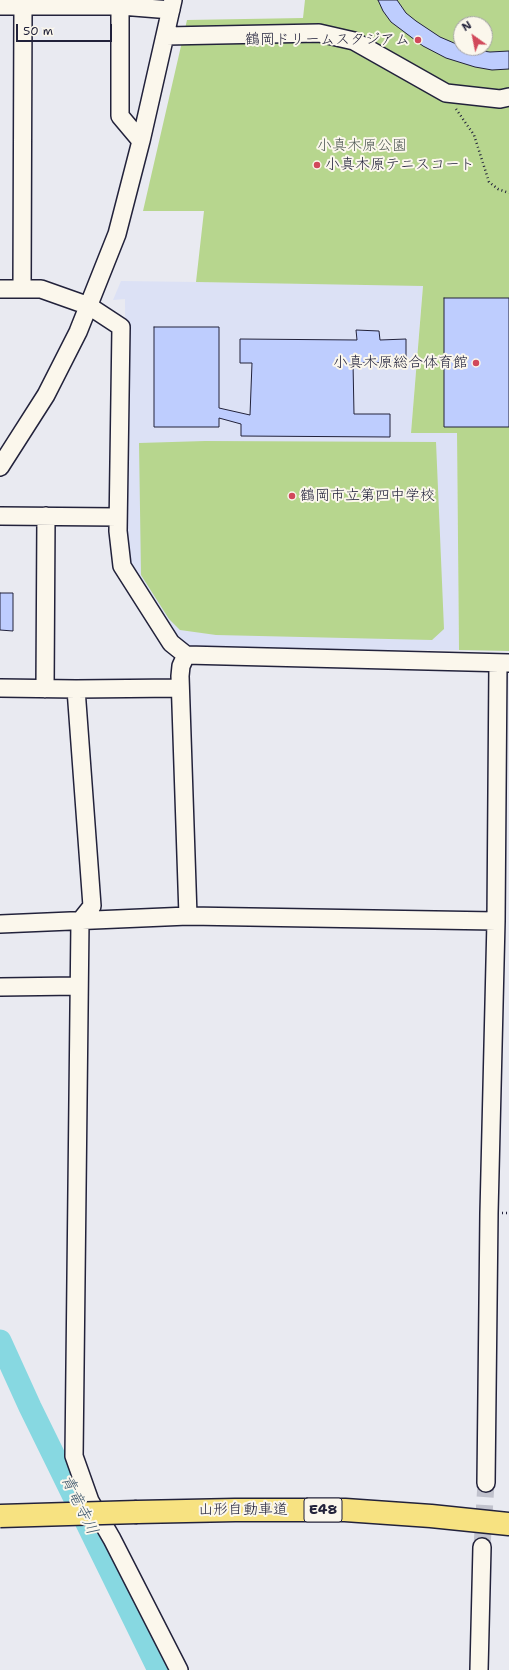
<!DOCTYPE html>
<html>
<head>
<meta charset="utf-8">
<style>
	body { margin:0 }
	#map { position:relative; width:509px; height:1670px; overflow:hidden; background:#e9eaf1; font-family:"Shantell Sans",sans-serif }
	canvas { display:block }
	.north { position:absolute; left:453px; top:16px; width:40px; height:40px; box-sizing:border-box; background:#fbf7ec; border:1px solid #a4a2a5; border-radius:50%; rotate:327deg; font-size:11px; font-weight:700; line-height:16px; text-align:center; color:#22223b }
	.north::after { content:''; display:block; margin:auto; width:14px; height:18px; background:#d1495b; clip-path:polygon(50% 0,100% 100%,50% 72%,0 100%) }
	.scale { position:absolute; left:16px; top:24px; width:96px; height:18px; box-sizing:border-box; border:2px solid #22223b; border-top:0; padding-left:5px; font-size:12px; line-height:14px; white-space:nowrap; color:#22223b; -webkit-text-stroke:3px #fbf7ec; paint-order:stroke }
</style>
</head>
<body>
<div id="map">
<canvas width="509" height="1670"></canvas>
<div class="north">N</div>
<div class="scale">50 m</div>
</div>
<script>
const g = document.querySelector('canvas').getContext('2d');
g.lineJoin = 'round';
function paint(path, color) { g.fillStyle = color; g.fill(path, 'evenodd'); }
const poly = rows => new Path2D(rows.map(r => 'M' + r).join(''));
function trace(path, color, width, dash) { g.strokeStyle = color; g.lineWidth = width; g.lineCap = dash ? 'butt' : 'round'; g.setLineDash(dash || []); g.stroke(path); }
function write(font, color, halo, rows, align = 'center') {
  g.font = font + ' "Shantell Sans","Klee One",sans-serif'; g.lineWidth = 4; g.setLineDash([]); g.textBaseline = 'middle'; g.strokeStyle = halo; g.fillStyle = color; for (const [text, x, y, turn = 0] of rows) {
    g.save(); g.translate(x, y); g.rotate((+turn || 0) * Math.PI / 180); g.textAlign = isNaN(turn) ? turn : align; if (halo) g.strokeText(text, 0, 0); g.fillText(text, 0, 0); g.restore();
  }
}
paint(poly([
	[121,281,423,285,411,433,457,433,459,650,202,650,184,644,176,637,126,558,125,299,113,300]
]), '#dce1f5');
paint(poly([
	[305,0,509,0,509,651,459,650,457,433,411,433,423,286,196,282,204,211,143,211,187,20,303,18],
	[461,24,485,24,485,48,461,48],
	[205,441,436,442,444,629,432,640,216,635,180,630,169,619,141,575,139,443]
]), '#b7d68e');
trace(poly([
	[0,1341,30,1407,159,1670]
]), '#87d8e1', 23);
const building = poly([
	[378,0,397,0,406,13,416,21,440,37,461,46,461,48,490,52,509,51,509,69,492,70,475,67,446,58,423,46,391,22,383,11,378,0],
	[444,298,509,298,509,427,444,427,444,298],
	[154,327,219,327,219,408,250,415,252,363,240,363,240,339,357,340,356,330,379,331,380,340,406,339,406,362,353,363,354,414,390,414,390,437,241,436,241,424,219,418,219,427,154,427,154,327],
	[0,593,13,593,13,631,0,630,0,593]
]);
paint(building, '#becdfe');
trace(building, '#22223b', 1);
trace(poly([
	[482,1547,486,1483]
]), '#c1c2cd', 17, [17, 8]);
const minor = poly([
	[120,0,120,116,141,141],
	[0,6,121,6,171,10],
	[166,36,319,33,354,41,446,93,500,99,509,97],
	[0,289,41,289,89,306,121,327,118,531,122,566,171,643,186,655,509,663],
	[22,289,23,6],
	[0,467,46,395,78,332,117,234,141,141,173,0],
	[0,516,118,517],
	[186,655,181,666,180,676,188,916],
	[0,688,76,689,180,688],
	[45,689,46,516],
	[76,689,92,906,80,921,74,1456,90,1501,112,1539,179,1670],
	[0,924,188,916,496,921],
	[0,987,79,986],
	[486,1483,489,1213,496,921,498,663],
	[479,1670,482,1547]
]);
const highway = poly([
	[137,1512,235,1510,345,1510,431,1516,509,1524]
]);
trace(minor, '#22223b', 20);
trace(highway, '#22223b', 25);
trace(poly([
	[456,109,474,135,489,182,498,189,509,193],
	[502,1213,509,1213]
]), '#22223b', 2.5, [1, 3]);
trace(minor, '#fbf7ec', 17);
trace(highway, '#f7e281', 22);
const highwayBridge = poly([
	[0,1516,137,1512]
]);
trace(highwayBridge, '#22223b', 25, []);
trace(highwayBridge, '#f7e281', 22);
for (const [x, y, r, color] of [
	[418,40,4,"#d1495b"],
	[317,165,4,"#d1495b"],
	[476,363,4,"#d1495b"],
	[292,496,4,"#d1495b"]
]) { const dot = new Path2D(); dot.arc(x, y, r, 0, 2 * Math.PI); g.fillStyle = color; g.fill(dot); trace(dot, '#fbf7ec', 1.5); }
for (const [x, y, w] of [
	[323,1510,38]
]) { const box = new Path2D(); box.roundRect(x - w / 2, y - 12, w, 24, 3); g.fillStyle = '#fbf7ec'; g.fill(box); trace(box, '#22223b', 1); }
write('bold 14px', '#22223b', null, [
	["E48",323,1510]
]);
write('15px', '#22223b', '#fbf7ec', [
	["鶴岡ドリームスタジアム",410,40],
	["小真木原テニスコート",325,165,"left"],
	["小真木原総合体育館",468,363],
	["鶴岡市立第四中学校",300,496,"left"]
], 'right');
write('15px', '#4f5854', '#fbf7ec', [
	["小真木原公園",362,146]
]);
write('15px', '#22223b', '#fbf7ec', [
	["山形自動車道",243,1510]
]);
write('italic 16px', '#40596d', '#fbf7ec', [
	["青竜寺川",79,1505,64]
]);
</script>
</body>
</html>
